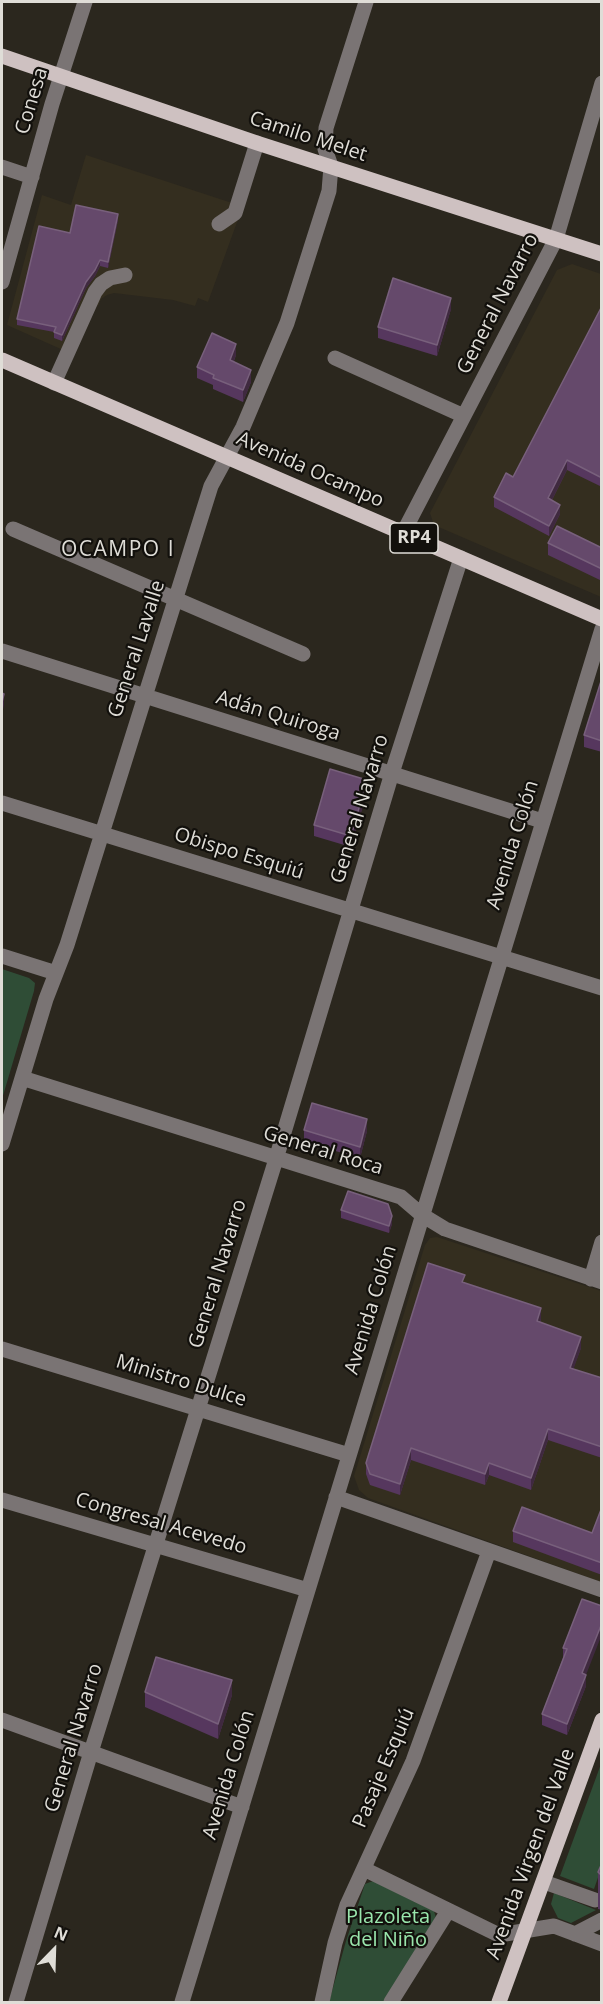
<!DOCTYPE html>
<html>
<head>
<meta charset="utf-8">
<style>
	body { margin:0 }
	#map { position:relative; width:603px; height:2004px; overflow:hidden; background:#2b271e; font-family:"Open Sans",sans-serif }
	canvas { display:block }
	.frame { position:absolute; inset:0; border:3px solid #dfddd7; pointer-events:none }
	.north { position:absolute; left:24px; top:1920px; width:60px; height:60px; -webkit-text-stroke:4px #12100c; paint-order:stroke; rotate:23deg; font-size:16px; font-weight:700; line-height:24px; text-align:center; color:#dfddd7 }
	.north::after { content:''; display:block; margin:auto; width:21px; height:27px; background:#dfddd7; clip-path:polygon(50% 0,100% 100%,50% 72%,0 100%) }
</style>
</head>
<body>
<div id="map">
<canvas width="603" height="2004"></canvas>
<div class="frame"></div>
<div class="north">N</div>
</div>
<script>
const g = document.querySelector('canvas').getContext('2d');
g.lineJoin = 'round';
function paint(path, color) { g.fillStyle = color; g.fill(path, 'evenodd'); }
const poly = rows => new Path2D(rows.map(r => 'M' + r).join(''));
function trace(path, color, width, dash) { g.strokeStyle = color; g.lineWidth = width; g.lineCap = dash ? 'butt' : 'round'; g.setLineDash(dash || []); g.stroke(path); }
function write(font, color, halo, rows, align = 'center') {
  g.font = font + ' "Open Sans",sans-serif'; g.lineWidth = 4.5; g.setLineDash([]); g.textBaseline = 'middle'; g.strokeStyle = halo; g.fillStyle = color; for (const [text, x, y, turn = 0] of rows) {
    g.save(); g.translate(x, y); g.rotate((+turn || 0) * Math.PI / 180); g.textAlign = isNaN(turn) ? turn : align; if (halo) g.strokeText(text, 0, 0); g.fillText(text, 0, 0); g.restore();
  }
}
paint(poly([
	[86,155,232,203,252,181,208,302,198,298,195,306,173,300,114,293,107,295,101,299,98,306,95,304,63,350,7,325,42,195,71,205],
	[572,264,601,274,601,597,434,525,430,513,557,270],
	[437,1237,601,1291,601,1582,368,1498,359,1490,354,1476,425,1245,430,1238]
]), '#342e1f');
paint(poly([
	[2,969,29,978,35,983,34,991,2,1099],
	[601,1764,601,1869,594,1889,560,1876],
	[373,1881,434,1911,436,1918,407,1967,383,2002,329,2002,346,1941,365,1884],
	[554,1893,596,1910,571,1923,558,1918,551,1904]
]), '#2f4d36');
trace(poly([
	[2,167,32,177],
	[219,224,235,213,257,143],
	[2,282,52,104,85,2],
	[335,358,464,416],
	[54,383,95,292,101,284,110,278,125,275],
	[13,529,303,654],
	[403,533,556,239,602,83],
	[2,651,542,821],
	[2,803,602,988],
	[2,956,56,973],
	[22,1078,401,1197,422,1215,445,1229,602,1282],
	[2,1144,46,999,67,945,211,486,243,427,287,323,329,191,331,166,325,149,326,128,366,2],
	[591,1279,602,1242],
	[2,1349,349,1455],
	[336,1497,602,1590],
	[2,1500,308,1590],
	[2,1720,242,1807],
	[364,1869,499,1935,554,1926,602,1944],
	[544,1882,595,1900],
	[575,1934,602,1920],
	[16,2002,91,1752,276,1159,392,773,461,558],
	[182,2002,602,629],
	[322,2002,335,1943,347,1905,413,1761,489,1551],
	[391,2002,448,1911]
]), '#7a7474', 15);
trace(poly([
	[2,56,257,143,602,254],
	[2,360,602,619],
	[499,2002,602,1720]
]), '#cec1c1', 15);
paint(poly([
	[118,220,108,268,100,266,95,276,86,288,62,341,54,338,54,332,17,325,17,319,70,233],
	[602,306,602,487,567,470,552,500,560,514,549,536,494,507,494,497,513,477],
	[451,309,437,356,378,338,378,327],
	[236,355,234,361,251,382,243,402,213,389,213,385,197,378,197,367],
	[548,543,602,548,602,581,548,555],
	[602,678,602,752,584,747,584,735],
	[367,792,351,847,314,836,314,825],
	[304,1130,367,1131,360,1158,304,1142],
	[341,1210,392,1224,389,1233,341,1218],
	[465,1283,541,1319,540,1323,581,1348,573,1369,602,1378,602,1458,548,1440,531,1490,489,1475,485,1485,411,1460,400,1495,370,1485,366,1474,366,1463],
	[602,1507,602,1575,513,1542,513,1531,592,1533],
	[582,1599,586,1686,567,1735,542,1725,542,1714,563,1658,563,1648],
	[145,1692,232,1695,218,1739,145,1707],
	[602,1863,602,1910,598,1909,598,1872]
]), '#56375e');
paint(poly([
	[118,214,118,220,108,268,108,262],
	[100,260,100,266,95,276,86,288,62,341,62,335,86,282],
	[451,298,451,309,437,356,437,345],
	[236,344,236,355,230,371,230,360],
	[251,370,251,382,243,402,243,390],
	[567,460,567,470,548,508,548,498],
	[560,505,560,514,549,536,549,526],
	[4,694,4,705,2,714,2,702],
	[367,780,367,792,351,847,351,836],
	[367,1119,367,1131,360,1158,360,1147],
	[392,1216,392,1224,389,1233,389,1226],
	[541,1308,541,1319,537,1333,537,1321],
	[581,1337,581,1348,570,1379,570,1368],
	[548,1429,548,1440,531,1490,531,1478],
	[411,1448,411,1460,400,1495,400,1484],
	[489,1463,489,1475,485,1485,485,1474],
	[602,1623,602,1634,586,1675,586,1686,567,1735,567,1724,582,1673],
	[232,1680,232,1695,218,1739,218,1724]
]), '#3f293f');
const building = poly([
	[76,205,118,214,108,262,100,260,95,270,86,282,62,335,54,332,56,327,17,319,39,226,70,233,76,205],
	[393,278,451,298,437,345,378,327,393,278],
	[602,306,602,478,567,460,548,498,560,505,549,526,494,497,506,473,513,477,602,306],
	[212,333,236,344,230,360,251,370,243,390,213,378,214,375,197,367,212,333],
	[557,526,602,548,602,569,548,543,557,526],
	[602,678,602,741,584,735,602,678],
	[2,693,4,694,2,702,2,693],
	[330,769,367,780,351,836,314,825,330,769],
	[312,1103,367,1119,360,1147,304,1130,312,1103],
	[348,1191,388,1204,392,1216,389,1226,341,1210,348,1191],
	[428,1263,465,1275,462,1282,541,1308,537,1321,581,1337,570,1368,602,1378,602,1447,548,1429,531,1478,489,1463,485,1474,411,1448,400,1484,370,1474,366,1463,428,1263],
	[522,1507,592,1533,602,1507,602,1563,513,1531,522,1507],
	[582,1599,602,1606,602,1623,582,1673,586,1675,567,1724,542,1714,567,1649,563,1648,582,1599],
	[156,1657,232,1680,218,1724,145,1692,156,1657],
	[602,1863,602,1876,598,1872,602,1863]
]);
paint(building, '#65496b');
trace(building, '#78607c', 1.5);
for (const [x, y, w] of [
	[414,538,48]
]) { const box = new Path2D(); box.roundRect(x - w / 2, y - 15, w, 30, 4.5); g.fillStyle = '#12100c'; g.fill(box); trace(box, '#dfddd7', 1.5); }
write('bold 18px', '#dfddd7', null, [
	["RP4",414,538]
]);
write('20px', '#dfddd7', '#12100c', [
	["Conesa",32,101,-73],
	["Camilo Melet",308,137,18],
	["General Navarro",498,304,-63],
	["Avenida Ocampo",310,470,24],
	["General Lavalle",137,649,-72],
	["Adán Quiroga",278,716,17],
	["General Navarro",360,809,-73],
	["Avenida Colón",513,845,-73],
	["Obispo Esquiú",239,854,17],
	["General Roca",323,1151,17],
	["General Navarro",218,1274,-73],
	["Avenida Colón",371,1310,-73],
	["Ministro Dulce",181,1381,17],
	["Congresal Acevedo",161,1524,16],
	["General Navarro",74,1738,-73],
	["Pasaje Esquiú",384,1768,-67],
	["Avenida Colón",229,1775,-73],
	["Avenida Virgen del Valle",531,1854,-70]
]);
write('20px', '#99e6ac', '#12100c', [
	["Plazoleta",388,1917],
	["del Niño",388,1940]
]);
g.letterSpacing = '1.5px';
write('21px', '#dfddd7', '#12100c', [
	["OCAMPO I",118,550]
]);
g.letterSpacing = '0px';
</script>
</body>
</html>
